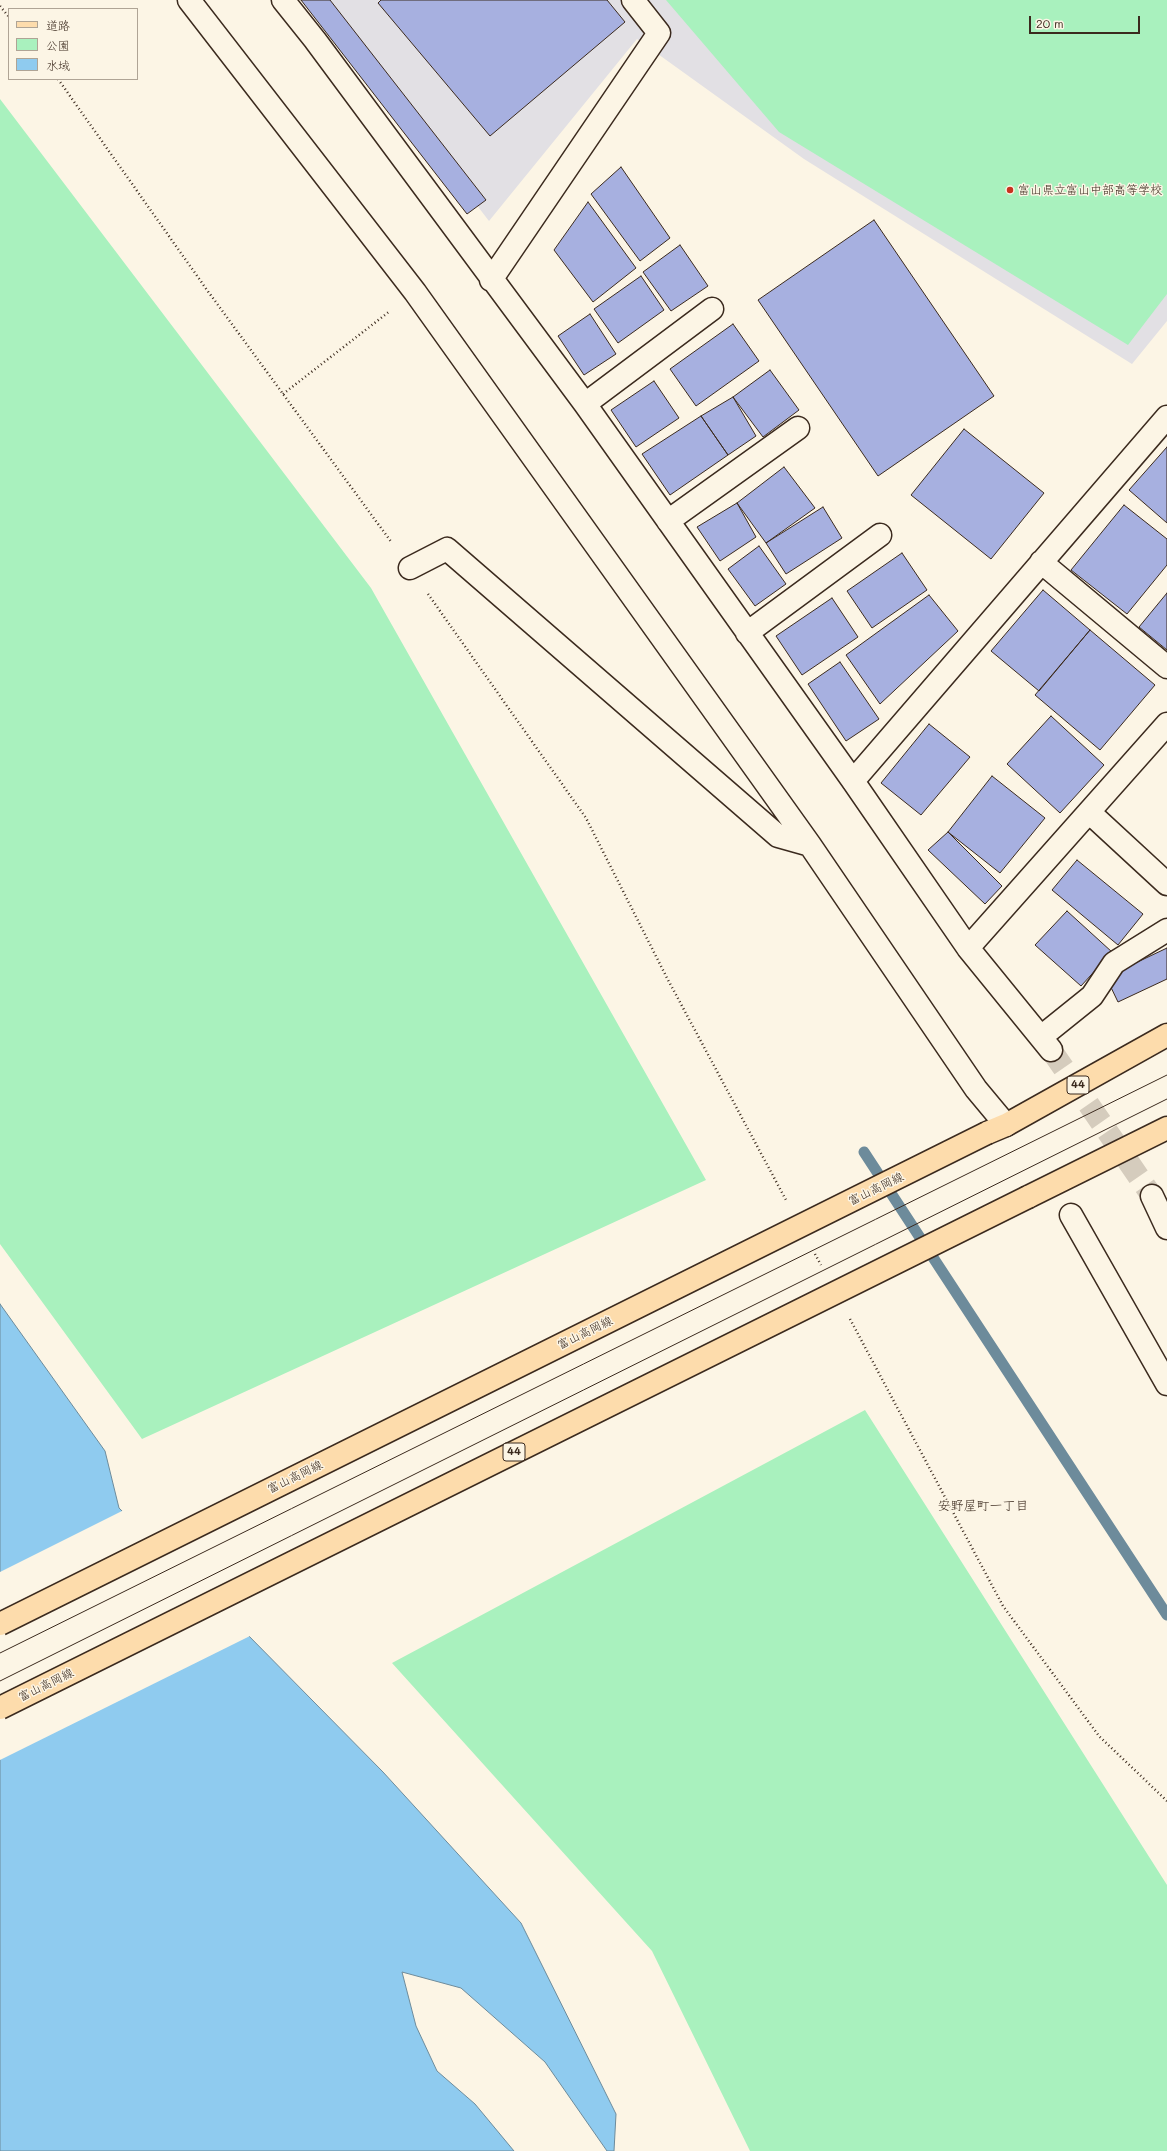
<!DOCTYPE html>
<html>
<head>
<meta charset="utf-8">
<style>
	body { margin:0 }
	#map { position:relative; width:1167px; height:2151px; overflow:hidden; background:#fcf5e5; font-family:Mali,"Klee One",sans-serif }
	canvas { display:block }
	.legend { position:absolute; left:8px; top:8px; width:130px; height:72px; box-sizing:border-box; background:#fcf5e5; border:1px solid #afa495; margin:0; padding:5px 7px; list-style:none; font-size:12px; color:#3b2a1e }
	.legend li { display:flex; align-items:center; gap:8px; height:20px }
	.legend b { width:20px; border:1px solid #afa495 }
	.scale { position:absolute; left:1029px; top:16px; width:111px; height:18px; box-sizing:border-box; border:2px solid #3b2a1e; border-top:0; padding-left:5px; font-size:12px; line-height:14px; white-space:nowrap; color:#3b2a1e; -webkit-text-stroke:3px #fcf5e5; paint-order:stroke }
</style>
</head>
<body>
<div id="map">
<canvas width="1167" height="2151"></canvas>
<ul class="legend">
<li><b style="height:5px;background:#fddcac"></b>道路</li>
<li><b style="height:11px;background:#a9f1be"></b>公園</li>
<li><b style="height:11px;background:#8fcbef"></b>水域</li>
</ul>
<div class="scale">20 m</div>
</div>
<script>
const g = document.querySelector('canvas').getContext('2d');
g.lineJoin = 'round';
function paint(path, color) { g.fillStyle = color; g.fill(path, 'evenodd'); }
const poly = rows => new Path2D(rows.map(r => 'M' + r).join(''));
function trace(path, color, width, dash) { g.strokeStyle = color; g.lineWidth = width; g.lineCap = dash ? 'butt' : 'round'; g.setLineDash(dash || []); g.stroke(path); }
function write(font, color, halo, rows, align = 'center') {
  g.font = font + ' Mali,"Klee One",sans-serif'; g.lineWidth = 3; g.setLineDash([]); g.textBaseline = 'middle'; g.strokeStyle = halo; g.fillStyle = color; for (const [text, x, y, turn = 0] of rows) {
    g.save(); g.translate(x, y); g.rotate((+turn || 0) * Math.PI / 180); g.textAlign = isNaN(turn) ? turn : align; if (halo) g.strokeText(text, 0, 0); g.fillText(text, 0, 0); g.restore();
  }
}
paint(poly([
	[318,0,1167,0,1167,321,1132,364,804,159,637,39,489,221]
]), '#e2e0e4');
paint(poly([
	[666,0,1167,0,1167,294,1128,345,779,132],
	[0,99,371,588,706,1180,142,1439,0,1244],
	[865,1410,1167,1885,1167,2151,750,2151,652,1951,392,1663]
]), '#a9f1be');
const water = poly([
	[0,1304,105,1451,119,1508,243,1630,383,1772,521,1923,616,2114,614,2151,607,2151,545,2062,461,1988,402,1972,416,2026,437,2071,475,2104,514,2151,0,2151,0,1304]
]);
paint(water, '#8fcbef');
trace(water, '#6d8b9b', 1);
paint(poly([
	[124,1510,252,1635,0,1760,0,1572]
]), '#fcf5e5');
trace(poly([
	[864,1152,1167,1615]
]), '#6d8b9b', 11);
const building = poly([
	[301,0,330,0,486,200,467,214,301,0],
	[381,0,607,0,625,22,490,136,378,3,381,0],
	[621,167,670,238,640,261,591,194,621,167],
	[588,202,636,268,593,302,554,250,588,202],
	[874,220,994,396,878,476,758,300,874,220],
	[680,245,708,286,671,311,643,272,680,245],
	[641,276,664,310,618,343,594,309,641,276],
	[590,314,616,354,584,375,558,336,590,314],
	[733,324,759,361,696,406,670,369,733,324],
	[770,370,799,410,763,437,733,397,770,370],
	[654,381,679,418,636,447,611,410,654,381],
	[733,397,756,436,728,455,701,416,733,397],
	[701,416,728,455,670,495,642,454,701,416],
	[964,429,1044,493,991,559,911,495,964,429],
	[1167,447,1167,523,1129,490,1167,447],
	[784,467,815,508,766,543,737,503,784,467],
	[737,503,756,537,720,561,697,527,737,503],
	[1124,505,1167,539,1167,565,1127,614,1071,570,1124,505],
	[823,507,842,538,786,574,766,543,823,507],
	[759,546,786,584,755,606,728,569,759,546],
	[902,553,927,590,872,628,847,591,902,553],
	[1043,590,1090,630,1039,691,991,651,1043,590],
	[1167,593,1167,650,1139,627,1167,593],
	[929,595,958,631,880,704,846,655,929,595],
	[832,598,858,637,802,675,776,636,832,598],
	[1090,630,1155,685,1100,750,1035,695,1090,630],
	[840,662,879,719,846,741,808,684,840,662],
	[1051,716,1104,765,1060,813,1007,764,1051,716],
	[929,724,970,757,921,815,881,783,929,724],
	[992,776,1045,818,1000,873,948,832,992,776],
	[948,832,1002,886,985,904,928,850,948,832],
	[1077,860,1143,914,1118,945,1052,890,1077,860],
	[1067,911,1112,952,1081,986,1035,945,1067,911],
	[1167,948,1167,979,1118,1002,1106,977,1167,948]
]);
paint(building, '#a7b0e0');
trace(building, '#3b2a1e', 1);
trace(poly([
	[1051,1050,1152,1196]
]), '#d5ccbd', 22, [22, 11]);
const minor = poly([
	[189,0,415,292,810,845,976,1089,1006,1125],
	[283,0,315,40,585,404,853,781,968,948,1051,1050],
	[491,280,659,33,633,0],
	[585,404,712,309],
	[668,521,798,428],
	[1041,562,1167,667],
	[410,568,447,549,778,836,810,845],
	[747,633,880,535],
	[853,781,1167,417],
	[1089,812,1167,884],
	[968,948,1167,724],
	[1041,1037,1092,996,1114,963,1167,930],
	[1152,1196,1167,1228],
	[1071,1215,1167,1384]
]);
const major = poly([
	[987,1133,1006,1125,1167,1035],
	[1028,1197,1167,1128]
]);
trace(minor, '#3b2a1e', 25);
trace(major, '#3b2a1e', 25);
trace(poly([
	[0,6,9,17],
	[58,79,207,290,392,543],
	[283,394,390,311],
	[428,594,586,818,667,978,786,1200],
	[815,1254,821,1265],
	[850,1319,1003,1606,1099,1736,1167,1801]
]), '#3b2a1e', 2.5, [1, 3]);
trace(minor, '#fcf5e5', 22);
trace(major, '#fddcac', 22);
trace(poly([
	[0,1653,1167,1075],
	[0,1681,1167,1099]
]), '#3b2a1e', 1);
const majorBridge = poly([
	[0,1624,987,1133],
	[0,1708,1028,1197]
]);
trace(majorBridge, '#3b2a1e', 25, []);
trace(majorBridge, '#fddcac', 22);
for (const [x, y, r, color] of [
	[1010,190,4,"#c8321e"]
]) { const dot = new Path2D(); dot.arc(x, y, r, 0, 2 * Math.PI); g.fillStyle = color; g.fill(dot); trace(dot, '#fcf5e5', 1.5); }
for (const [x, y, w] of [
	[1078,1085,22],
	[514,1452,22]
]) { const box = new Path2D(); box.roundRect(x - w / 2, y - 9, w, 18, 3); g.fillStyle = '#fcf5e5'; g.fill(box); trace(box, '#3b2a1e', 1); }
write('bold 11px', '#3b2a1e', null, [
	["44",1078,1085],
	["44",514,1452]
]);
write('12px', '#3b2a1e', '#fcf5e5', [
	["富山県立富山中部高等学校",1018,190]
], 'left');
write('12px', '#3b2a1e', '#fcf5e5', [
	["富山高岡線",876,1189,-26],
	["富山高岡線",585,1333,-26],
	["富山高岡線",295,1477,-26],
	["富山高岡線",46,1685,-26]
]);
write('13px', '#3b2a1e', '#fcf5e5', [
	["安野屋町一丁目",983,1506]
]);
</script>
</body>
</html>
